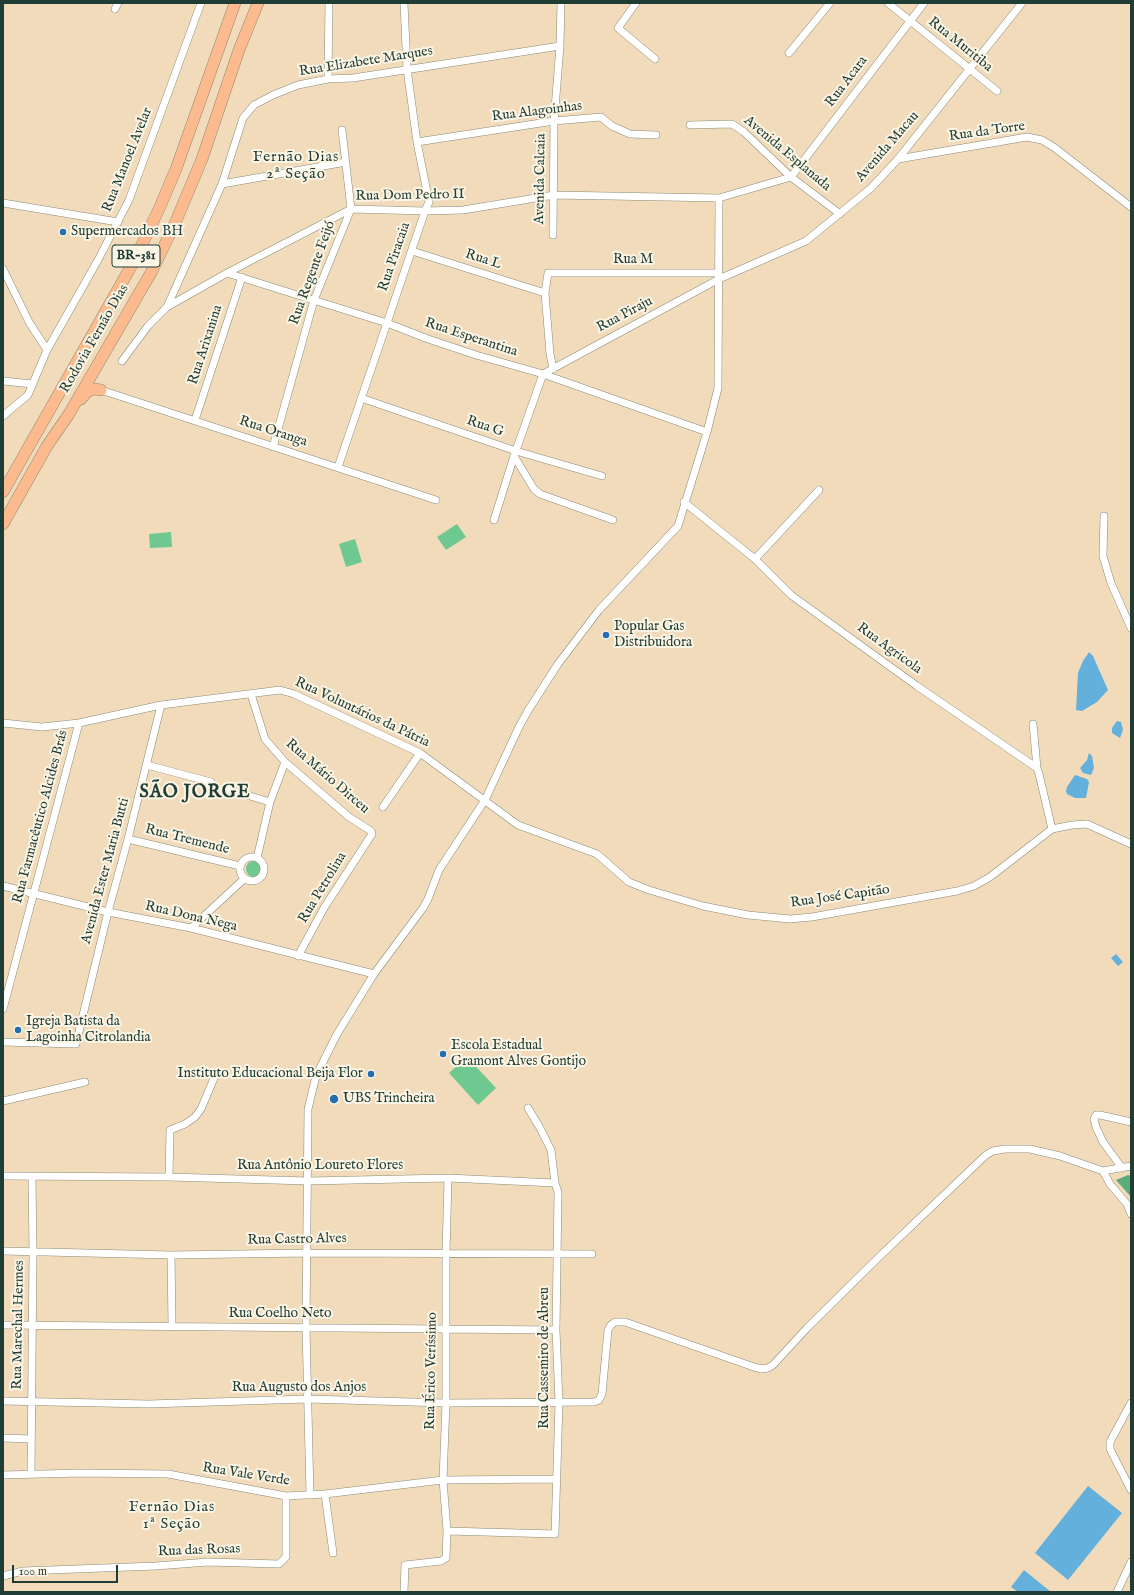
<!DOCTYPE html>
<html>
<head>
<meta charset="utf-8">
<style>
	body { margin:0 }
	#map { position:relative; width:1134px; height:1595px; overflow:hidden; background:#f1dbba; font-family:"IM FELL English",serif }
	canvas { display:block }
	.frame { position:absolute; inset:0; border:4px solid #1f3d34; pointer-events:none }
	.scale { position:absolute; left:12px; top:1565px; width:106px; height:18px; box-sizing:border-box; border:2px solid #1f3d34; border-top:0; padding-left:5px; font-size:12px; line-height:14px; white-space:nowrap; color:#1f3d34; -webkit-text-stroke:3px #fcf5e5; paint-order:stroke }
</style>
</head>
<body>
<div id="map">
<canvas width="1134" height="1595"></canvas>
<div class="frame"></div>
<div class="scale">100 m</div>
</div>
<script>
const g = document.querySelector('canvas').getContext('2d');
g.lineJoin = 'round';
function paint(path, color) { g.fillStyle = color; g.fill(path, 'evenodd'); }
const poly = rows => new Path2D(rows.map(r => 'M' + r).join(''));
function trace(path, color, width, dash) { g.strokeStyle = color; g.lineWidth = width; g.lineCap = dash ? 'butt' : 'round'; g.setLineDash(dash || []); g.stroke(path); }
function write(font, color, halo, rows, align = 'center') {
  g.font = font + ' "IM FELL English",serif'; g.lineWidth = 4; g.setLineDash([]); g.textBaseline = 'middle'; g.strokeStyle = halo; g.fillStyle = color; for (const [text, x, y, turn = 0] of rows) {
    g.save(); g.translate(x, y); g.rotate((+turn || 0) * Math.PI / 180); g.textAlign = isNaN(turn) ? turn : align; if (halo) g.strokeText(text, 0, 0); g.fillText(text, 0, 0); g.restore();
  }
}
paint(poly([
	[457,524,466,537,446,550,437,537],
	[171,532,172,547,150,548,149,534],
	[355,539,362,562,346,567,339,544],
	'246 869a8 8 0 1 1 16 0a8 8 0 1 1-16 0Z',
	[467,1057,496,1088,478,1105,449,1073]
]), '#6ec88f');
paint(poly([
	[1128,1175,1131,1176,1131,1197,1116,1180]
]), '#5aac7a');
paint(poly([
	[1089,652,1093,656,1108,690,1097,702,1082,711,1076,710,1078,673,1083,661],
	[1117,721,1121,722,1123,730,1120,738,1112,733,1112,728],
	[1089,753,1092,756,1094,768,1091,775,1083,773,1080,768,1087,760],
	[1075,775,1087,779,1089,782,1086,798,1075,798,1067,794,1066,791,1067,787],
	[1116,954,1123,962,1118,966,1111,958],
	[1088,1486,1122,1513,1068,1580,1035,1553],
	[1024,1570,1051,1592,1018,1592,1011,1587]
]), '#63b0dc');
const minor = poly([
	[636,3,618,28,655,59],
	[888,3,997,91],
	[115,9,118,3],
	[789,53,830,3],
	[328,79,329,3],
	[690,125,732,124,744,132,791,177,840,214],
	[417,142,554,121,601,117,612,126,630,134,656,135],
	[898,159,1027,137,1042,140,1055,148,1131,207],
	[222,184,346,162],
	[3,203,118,222],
	[553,235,554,121,560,46,561,3],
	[412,251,545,293],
	[3,269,29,322,47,350],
	[227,273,387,323,428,339,476,355,543,374,707,432],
	[167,307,222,184,243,118,254,105,273,95,298,85,328,79,353,78,560,46],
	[122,361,148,326,167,307,227,273,351,209,425,211,463,210,554,195,719,198,791,177,924,3],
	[553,369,550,354,545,293,548,273,718,273],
	[3,381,33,384],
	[101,390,436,500],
	[361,398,516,451,602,476],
	[3,416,28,395,47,350,98,260,129,200,201,3],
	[195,420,242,277],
	[273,447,314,300,351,209,342,130],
	[514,456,534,489,540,494,613,520],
	[338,467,425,211,429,202,417,142,407,69,404,3],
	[684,502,755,559,791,595,917,686,1037,768,1039,774,1052,829],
	[1104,516,1103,556,1111,583,1131,628],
	[494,520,514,456,543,374,719,279,806,241,871,188,898,159,1022,3],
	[755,559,819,490],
	[251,694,265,739,285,762,349,817,371,831,372,834,324,908,298,956],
	[3,723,42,727,79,723,161,705,280,690,294,694,420,753,518,825,597,854,629,882,649,890,703,906,748,915,790,919,812,917,957,891,974,886,990,877,1052,829,1072,825,1087,824,1131,844],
	[1033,724,1037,768],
	[147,765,211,782],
	[230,790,270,802],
	[383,807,420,753],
	[128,839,240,866],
	'240 869a12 12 0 1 1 24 0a12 12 0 1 1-24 0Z',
	[257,858,270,802,285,762],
	[3,886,108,912,191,928,374,974],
	[191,928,244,879],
	[3,1009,79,723],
	[3,1042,76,1044,108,912,128,839,161,705],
	[3,1101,85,1082],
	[1122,1168,1103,1142,1096,1127,1094,1119,1096,1115,1100,1115,1131,1122],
	[1103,1171,1131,1166],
	[3,1176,169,1177,308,1181,448,1178,555,1183,551,1150,540,1128,528,1108],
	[169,1177,170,1130,185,1124,195,1117,201,1109,215,1076],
	[3,1251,171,1255,307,1253,592,1254],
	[171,1255,172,1326],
	[3,1325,556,1330],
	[3,1401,149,1404,308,1399,446,1403,594,1402,599,1400,602,1394,608,1330,611,1325,615,1322,625,1322,754,1367,762,1369,768,1368,773,1365,807,1328,881,1255,986,1155,993,1151,1005,1149,1030,1149,1060,1156,1103,1171,1110,1184,1127,1204,1131,1214],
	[1131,1403,1110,1442,1110,1449,1131,1490],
	[3,1438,31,1439],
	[31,1474,33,1251,32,1176],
	[3,1475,81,1473,168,1474,286,1496,325,1494,443,1480,556,1479],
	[325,1494,333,1553],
	[310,1495,306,1327,308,1109,316,1076,337,1034,374,974,423,908,428,899,439,870,485,800,519,727,529,709,558,664,599,610,678,526,707,432,718,388,719,198],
	[447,1531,555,1534,559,1402,556,1330,558,1192,555,1183],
	[3,1576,23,1571,156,1566,208,1562,279,1564,286,1557,286,1496],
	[404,1592,405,1565,441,1561,446,1558,447,1531,443,1480,446,1403,446,1253,448,1178],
	[1117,1592,1131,1562]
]);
const highway = poly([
	[81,399,87,392,94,389,101,390],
	[3,492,133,263,159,209,176,169,235,3],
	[3,524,47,446,69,414,152,271,176,221,202,159,239,50,258,3]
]);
trace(minor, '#888c77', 8);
trace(highway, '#888c77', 12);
trace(minor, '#fff', 7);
trace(highway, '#fcba8e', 11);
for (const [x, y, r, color] of [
	[63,232,4,"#1f6fb2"],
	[606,635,4,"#1f6fb2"],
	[18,1030,4,"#1f6fb2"],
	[443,1054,4,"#1f6fb2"],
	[371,1074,4,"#1f6fb2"],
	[334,1099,5,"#1f6fb2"]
]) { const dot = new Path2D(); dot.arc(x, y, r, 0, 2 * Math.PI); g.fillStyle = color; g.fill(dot); trace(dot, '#fcf5e5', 1.5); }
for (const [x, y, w] of [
	[136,256,48]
]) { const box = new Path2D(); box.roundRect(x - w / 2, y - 11, w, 22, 3); g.fillStyle = '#fcf5e5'; g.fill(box); trace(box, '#1f3d34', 1); }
write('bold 13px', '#1f3d34', null, [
	["BR-381",136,256]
]);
write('14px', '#1f3d34', '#fcf5e5', [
	["Rua Muritiba",960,45,39],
	["Rua Elizabete Marques",366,62,-9],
	["Rua Acara",847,82,-53],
	["Rua Alagoinhas",537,112,-7],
	["Rua da Torre",987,132,-8],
	["Avenida Macau",888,147,-49],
	["Avenida Esplanada",787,154,40],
	["Rua Manoel Avelar",128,160,-68],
	["Avenida Calcaia",541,179,-89],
	["Rua Dom Pedro II",410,196,-1],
	["Rua Piracaia",395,257,-71],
	["Rua L",483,260,18],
	["Rua M",633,260],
	["Rua Regente Feijó",313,273,-70],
	["Rua Piraju",625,315,-28],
	["Rua Esperantina",471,338,18],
	["Rodovia Fernão Dias",95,339,-60],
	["Rua Arixanina",206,345,-72],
	["Rua G",485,427,19],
	["Rua Oranga",273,432,18],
	["Rua Agricola",889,649,36],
	["Rua Voluntários da Pátria",362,713,25],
	["Rua Mário Dirceu",327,777,41],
	["Rua Farmacêutico Alcides Brás",41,817,-75],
	["Rua Tremende",187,840,14],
	["Avenida Ester Maria Butti",106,871,-75],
	["Rua Petrolina",323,888,-59],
	["Rua José Capitão",840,897,-8],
	["Rua Dona Nega",191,917,13],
	["Rua Antônio Loureto Flores",320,1166],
	["Rua Castro Alves",297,1240,-1],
	["Rua Coelho Neto",280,1314],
	["Rua Marechal Hermes",19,1325,-89],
	["Rua Cassemiro de Abreu",545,1358,-90],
	["Rua Érico Veríssimo",432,1371,-89],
	["Rua Augusto dos Anjos",299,1388],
	["Rua Vale Verde",246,1475,9],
	["Rua das Rosas",199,1551,-2]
]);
write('14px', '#1f3d34', '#fcf5e5', [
	["Supermercados BH",71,232],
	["Popular Gas",614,627],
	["Distribuidora",614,643],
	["Igreja Batista da",26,1022],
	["Lagoinha Citrolandia",26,1038],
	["Escola Estadual",451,1046],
	["Gramont Alves Gontijo",451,1062],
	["Instituto Educacional Beija Flor",363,1074,"right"],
	["UBS Trincheira",343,1099]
], 'left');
g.letterSpacing = '1px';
write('15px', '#1f3d34', '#fcf5e5', [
	["Fernão Dias",296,158],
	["2ª Seção",296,175],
	["Fernão Dias",172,1508],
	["1ª Seção",172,1525]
]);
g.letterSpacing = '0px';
g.letterSpacing = '1px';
write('bold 18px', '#1f3d34', '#fcf5e5', [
	["SÃO JORGE",195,793]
]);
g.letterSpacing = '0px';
</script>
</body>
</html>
